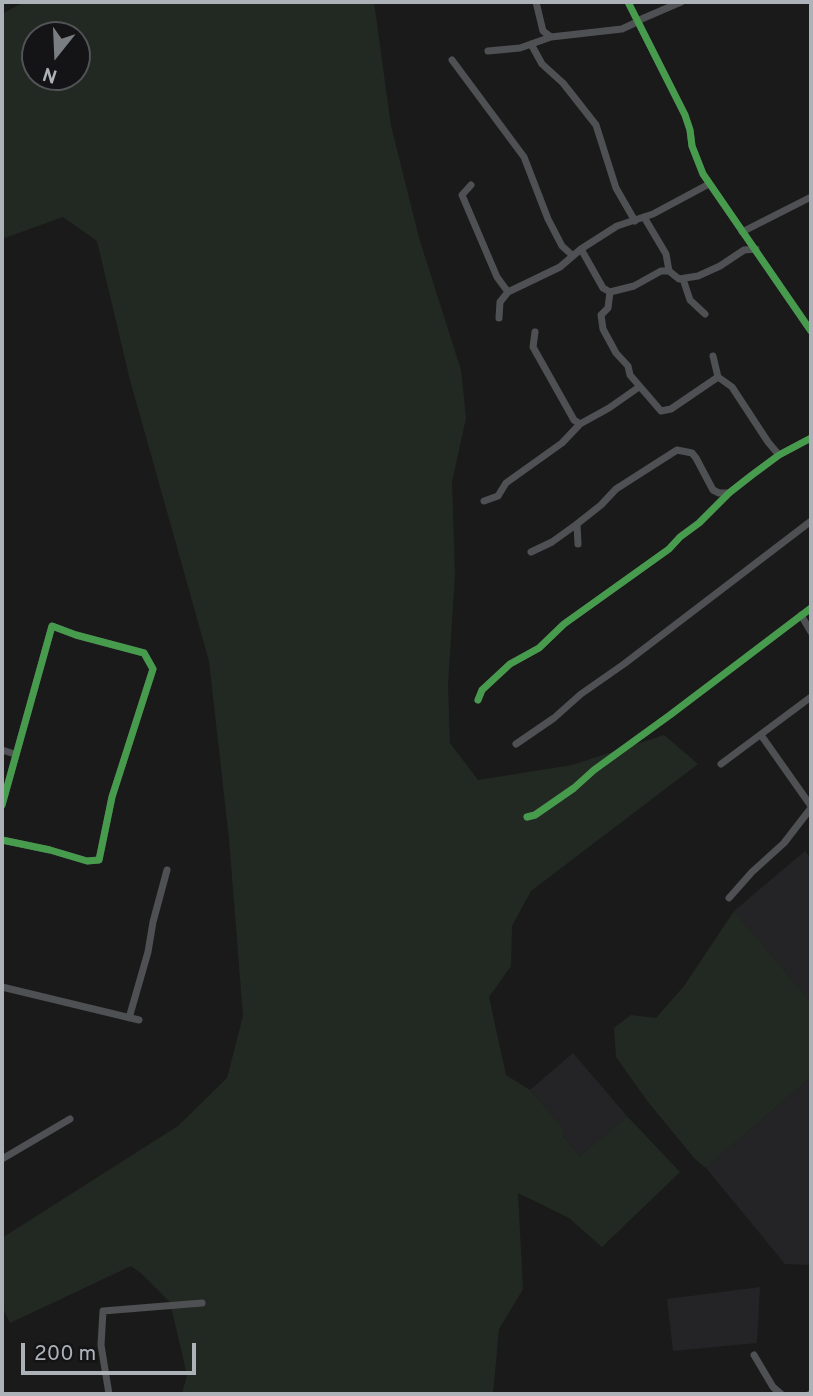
<!DOCTYPE html>
<html>
<head>
<meta charset="utf-8">
<style>
	body { margin:0 }
	#map { position:relative; width:813px; height:1396px; overflow:hidden; background:#1a1a1a; font-family:Overpass,sans-serif }
	canvas { display:block }
	.frame { position:absolute; inset:0; border:4px solid #adb2b9; pointer-events:none }
	.north { position:absolute; left:21px; top:21px; width:70px; height:70px; box-sizing:border-box; background:#141416; border:2px solid #515357; border-radius:50%; rotate:198deg; font-size:19px; font-weight:700; line-height:28px; text-align:center; color:#adb2b9 }
	.north::after { content:''; display:block; margin:auto; width:24px; height:32px; background:#7a7d81; clip-path:polygon(50% 0,100% 100%,50% 72%,0 100%) }
	.scale { position:absolute; left:21px; top:1343px; width:175px; height:32px; box-sizing:border-box; border:4px solid #adb2b9; border-top:0; padding-left:9px; font-size:21px; line-height:24px; white-space:nowrap; color:#adb2b9; -webkit-text-stroke:5px #141416; paint-order:stroke }
</style>
</head>
<body>
<div id="map">
<canvas width="813" height="1396"></canvas>
<div class="frame"></div>
<div class="north">N</div>
<div class="scale">200 m</div>
</div>
<script>
const g = document.querySelector('canvas').getContext('2d');
g.lineJoin = 'round';
function paint(path, color) { g.fillStyle = color; g.fill(path, 'evenodd'); }
const poly = rows => new Path2D(rows.map(r => 'M' + r).join(''));
function trace(path, color, width, dash) { g.strokeStyle = color; g.lineWidth = width; g.lineCap = dash ? 'butt' : 'round'; g.setLineDash(dash || []); g.stroke(path); }
paint(poly([
	[805,851,811,859,811,1002,734,911],
	[573,1053,627,1116,580,1156,562,1135,566,1131,530,1090],
	[811,1077,811,1265,785,1264,706,1168],
	[760,1287,757,1343,673,1351,667,1299]
]), '#242426');
paint(poly([
	[24,2,374,2,391,126,419,238,461,370,466,418,452,482,455,575,448,685,450,743,478,780,572,765,664,735,698,764,531,891,512,926,511,966,489,997,506,1075,530,1090,566,1131,562,1135,580,1156,627,1116,680,1172,602,1247,569,1218,518,1193,523,1289,499,1329,493,1394,182,1394,187,1375,170,1302,142,1274,131,1266,10,1323,2,1306,2,1238,178,1126,227,1078,243,1016,229,839,209,661,130,380,97,241,63,217,2,239,2,14],
	[35,35,77,35,77,77,35,77],
	[734,911,811,1002,811,1077,706,1168,695,1159,648,1102,616,1057,614,1028,631,1015,656,1018,684,986]
]), '#222922');
trace(poly([
	[536,2,543,31,551,37,622,29,637,22],
	[628,2,685,115,690,130,692,146,703,174,811,331],
	[637,21,681,2],
	[531,44,542,64,563,83,596,125,616,188,635,221],
	[488,51,520,48,551,37],
	[452,60,524,157,548,219,562,246,573,256],
	[471,185,462,195,497,277,508,292],
	[644,217,666,254,669,271],
	[742,232,811,197],
	[581,249,603,288,610,292,634,286,661,271,669,271,679,279,698,276,720,266,744,250,756,249],
	[683,279,690,300,705,314],
	[610,292,608,308,601,315,603,329,616,353,628,366,630,375,661,411,671,409,718,377],
	[499,318,500,302,508,292,560,267,581,249,617,226,653,214,709,184],
	[535,332,533,347,574,420,580,424],
	[713,356,718,377],
	[718,377,732,387,768,442,779,455],
	[484,501,498,496,506,483,562,443,580,424,609,408,639,387],
	[577,524,578,544],
	[531,552,552,542,577,524,601,505,616,489,677,450,692,453,696,458,713,490,719,493,729,493],
	[801,615,811,632],
	[478,700,482,690,510,664,539,648,564,624,669,549,680,537,699,523,729,493,752,475,779,455,811,438],
	[761,735,811,806],
	[516,744,554,718,581,694,624,664,811,521],
	[2,750,15,754],
	[721,764,811,697],
	[2,805,52,626,76,635,144,653,153,669,112,797,99,860,87,861,50,850,2,840],
	[527,817,535,815,574,788,594,770,670,715,811,608],
	[729,898,752,872,784,843,811,808],
	[2,987,139,1020],
	[129,1018,148,952,153,922,167,870],
	[2,1159,70,1119],
	[754,1355,773,1387,781,1394],
	[109,1394,101,1345,103,1311,202,1303],
	[810,1394,811,1393]
]), '#4f5053', 7);
trace(poly([
	[628,2,685,115,690,130,692,146,703,174,811,331],
	[478,700,482,690,510,664,539,648,564,624,669,549,680,537,699,523,729,493,752,475,779,455,811,438],
	[2,805,52,626,76,635,144,653,153,669,112,797,99,860,87,861,50,850,2,840],
	[527,817,535,815,574,788,594,770,670,715,811,608]
]), '#469c4c', 7);
</script>
</body>
</html>
